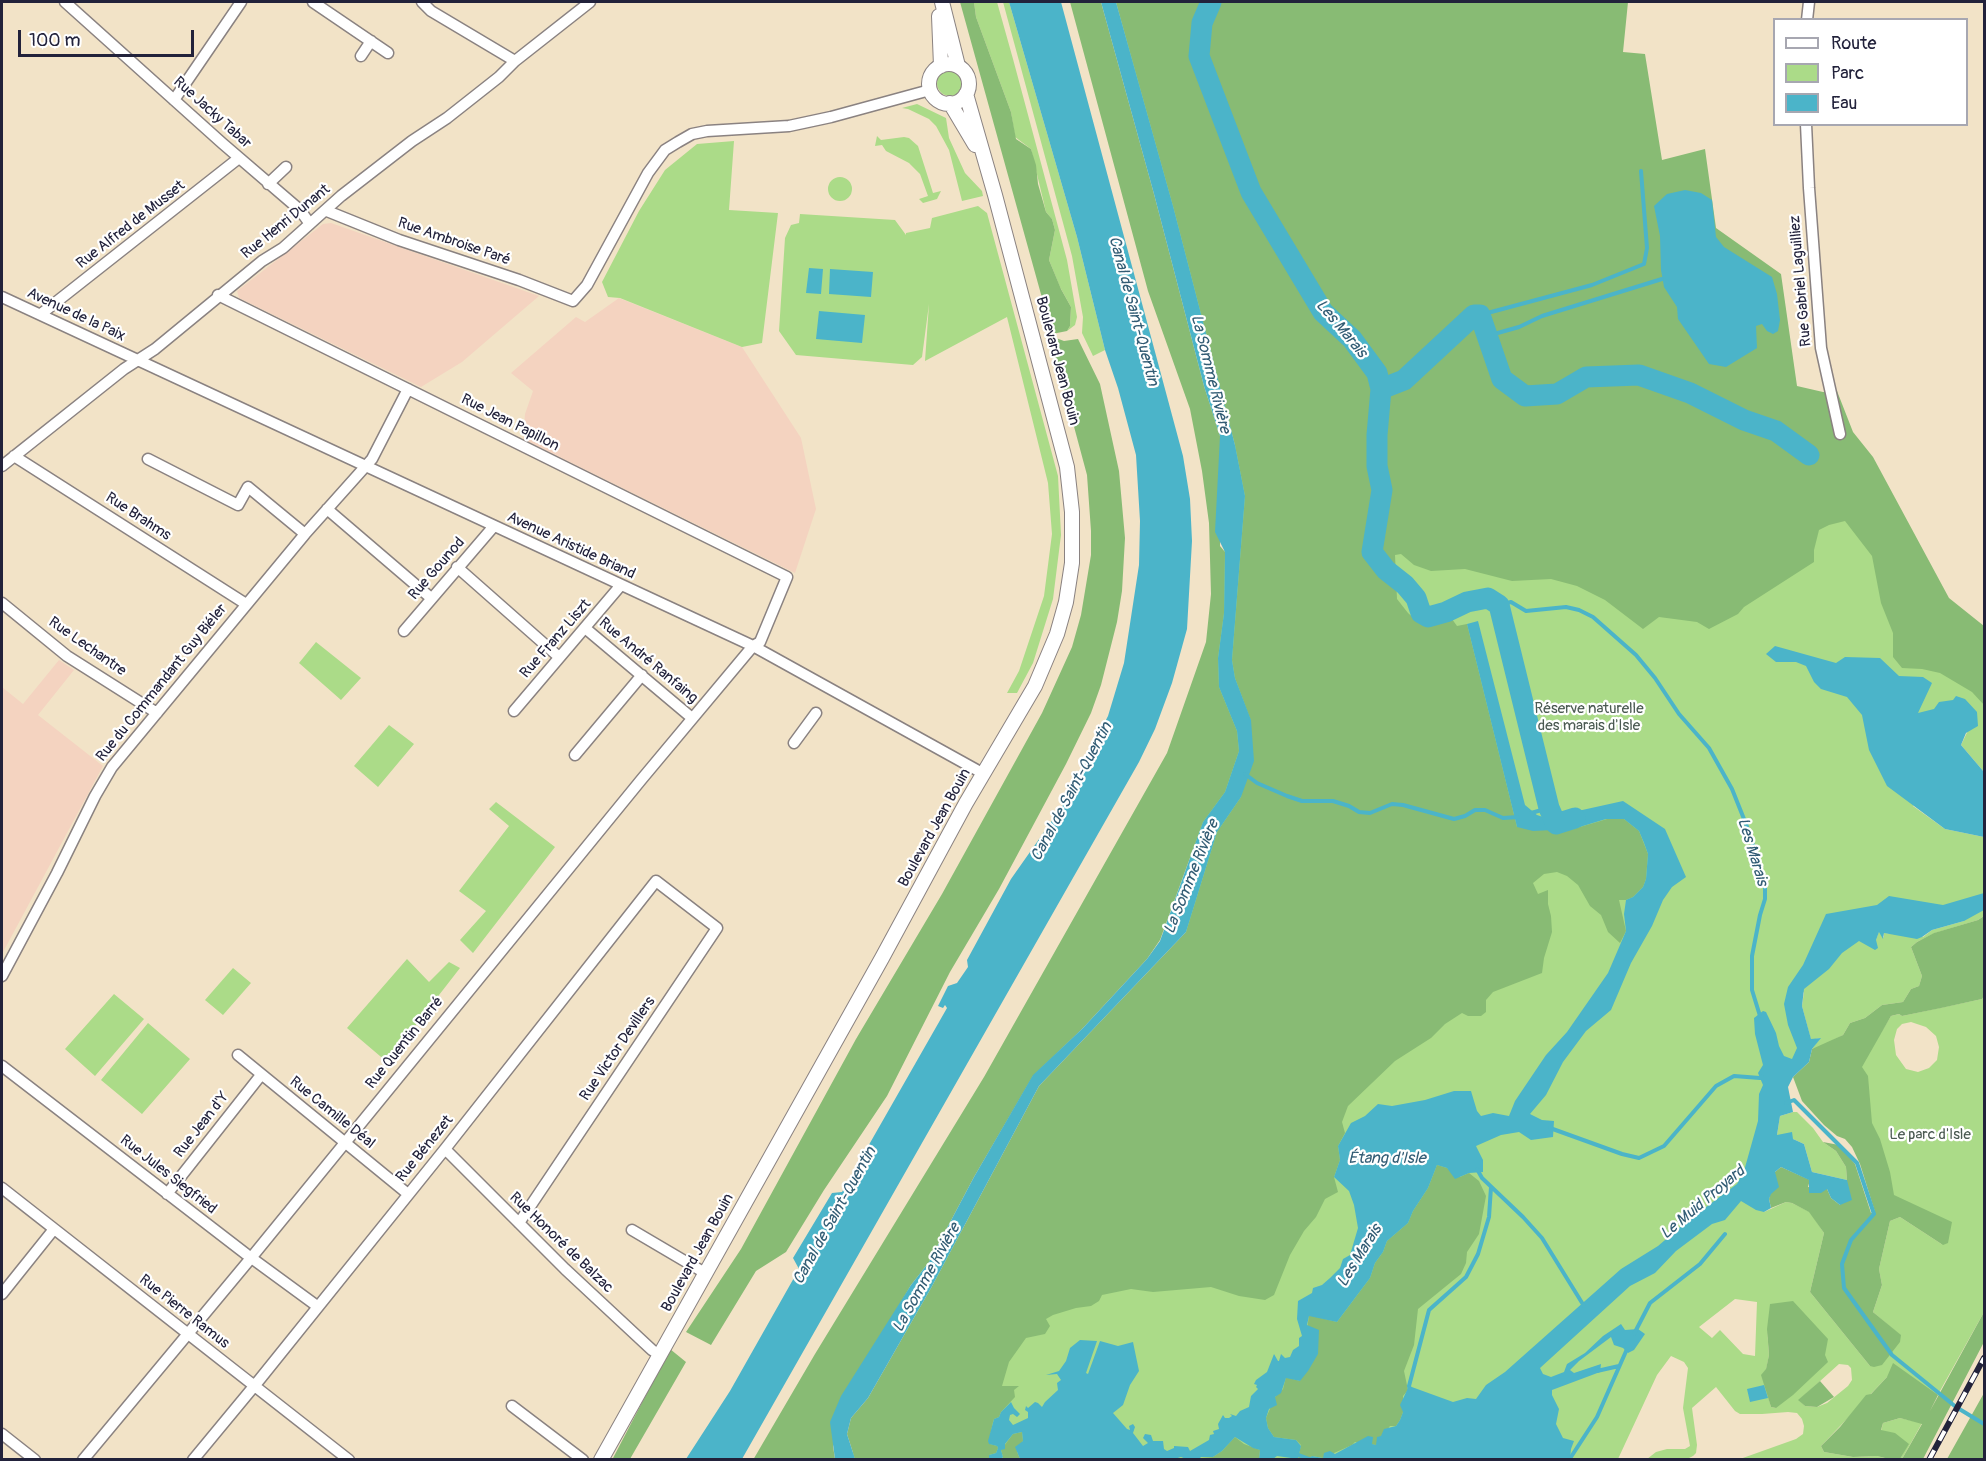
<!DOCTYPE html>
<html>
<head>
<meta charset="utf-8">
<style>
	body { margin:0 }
	#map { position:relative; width:1986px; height:1461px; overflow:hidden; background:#f2e3c7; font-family:Pangolin,sans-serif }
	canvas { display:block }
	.frame { position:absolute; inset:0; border:3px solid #22223b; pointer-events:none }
	.legend { position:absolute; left:1773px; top:18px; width:195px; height:108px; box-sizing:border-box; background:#fff; border:2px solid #a7a7b1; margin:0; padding:8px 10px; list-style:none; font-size:18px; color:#22223b }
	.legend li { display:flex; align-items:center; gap:12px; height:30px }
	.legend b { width:30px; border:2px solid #a7a7b1 }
	.scale { position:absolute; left:18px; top:30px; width:176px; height:27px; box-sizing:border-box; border:3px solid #22223b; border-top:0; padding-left:8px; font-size:18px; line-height:21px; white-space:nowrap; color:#22223b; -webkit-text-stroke:4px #fff; paint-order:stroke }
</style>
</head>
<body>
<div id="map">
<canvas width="1986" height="1461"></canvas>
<div class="frame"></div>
<ul class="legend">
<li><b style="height:8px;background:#fff"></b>Route</li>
<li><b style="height:16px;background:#abdb88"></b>Parc</li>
<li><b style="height:16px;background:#4bb4c9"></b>Eau</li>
</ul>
<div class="scale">100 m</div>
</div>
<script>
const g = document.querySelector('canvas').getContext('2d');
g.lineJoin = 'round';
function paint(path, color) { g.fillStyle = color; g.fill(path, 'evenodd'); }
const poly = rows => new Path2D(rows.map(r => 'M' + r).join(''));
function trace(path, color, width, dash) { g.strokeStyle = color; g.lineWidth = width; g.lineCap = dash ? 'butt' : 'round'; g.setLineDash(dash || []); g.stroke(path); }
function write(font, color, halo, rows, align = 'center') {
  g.font = font + ' Pangolin,sans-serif'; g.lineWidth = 4.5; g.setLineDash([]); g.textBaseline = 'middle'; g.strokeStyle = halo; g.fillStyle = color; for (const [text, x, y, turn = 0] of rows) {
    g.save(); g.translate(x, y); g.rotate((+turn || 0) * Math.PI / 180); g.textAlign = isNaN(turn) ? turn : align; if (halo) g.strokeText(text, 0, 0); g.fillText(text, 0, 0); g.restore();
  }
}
paint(poly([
	[331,223,539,296,462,362,421,387,239,298,237,291,323,224],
	[619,298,742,347,801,438,816,509,795,573,523,439,525,414,533,391,511,373,576,317,585,322],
	[59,660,74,670,38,715,103,766,2,954,2,687,23,704]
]), '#f4d3c0');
paint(poly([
	[974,2,997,2,1013,59,1067,260,1077,317,1075,325,1067,331,1070,326,1071,307,1060,287,1049,260,1055,230,1052,219,1046,212,1031,149,1015,137,1011,112,976,17],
	[1003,2,1009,2,1077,237,1105,350,1093,356,1082,333,1083,317,1072,256],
	[1116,2,1839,487,1984,705,1984,772,1961,745,1977,712,1913,806,1945,829,1984,837,1984,916,1978,920,1935,933,1917,942,1911,947,1922,976,1919,986,1911,989,1903,1002,1882,1005,1865,1018,1850,1023,1843,1035,1818,1048,1812,1049,1820,1038,1811,1040,1802,1006,1804,992,1797,996,1806,1060,1792,1074,1773,1106,1764,1212,1786,1202,1792,1203,1810,1212,1824,1233,1810,1292,1870,1366,1900,1335,1873,1312,1882,1285,1879,1269,1890,1221,1900,1217,1943,1245,1893,1197,1870,1124,1860,1067,1891,1016,1899,1014,1902,1016,1982,999,1984,994,1984,1312,1902,1459,1900,1459,1908,1444,1881,1431,1883,1423,1900,1418,1922,1423,1887,1377,1821,1446,1824,1452,1853,1457,1877,1456,1889,1459,1740,1459,1796,1439,1803,1434,1804,1426,1802,1419,1797,1413,1788,1412,1762,1414,1740,1414,1735,1411,1716,1387,1692,1408,1697,1445,1696,1453,1693,1456,1687,1459,1647,1459,1656,1452,1667,1449,1685,1449,1690,1446,1683,1408,1688,1368,1684,1362,1671,1356,1657,1375,1618,1459,849,1460,1186,932,1235,445],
	[1964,921,1932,930,1923,937,1884,933,1884,938,1879,931,1876,940,1878,930],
	[1911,1022,1926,1027,1936,1036,1939,1047,1937,1060,1929,1068,1918,1072,1906,1069,1896,1055,1894,1040,1897,1029,1902,1024],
	[1735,1299,1757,1302,1755,1356,1743,1354,1720,1330,1712,1338,1699,1327],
	[1767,1329,1776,1408,1771,1407,1762,1375,1766,1370,1769,1355],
	[1839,1364,1848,1365,1851,1368,1852,1380,1848,1386,1827,1403,1817,1407,1805,1406,1799,1400],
	'937 83a13 13 0 1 1 26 0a13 13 0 1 1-26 0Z',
	[917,104,946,118,949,138,965,173,982,191,983,196,962,201,949,150,936,126,929,119,908,109,902,108],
	[877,136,881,140,904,137,909,138,918,146,933,193,941,191,937,199,923,203,919,199,928,196,920,174,909,163,886,151,882,145,875,146],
	[734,141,729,210,778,213,762,343,742,347,620,298,608,297,602,282,639,211,665,170,697,144],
	'828 189a12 12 0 1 1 24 0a12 12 0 1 1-24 0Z',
	[978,206,987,213,1058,476,1061,535,1053,599,1033,663,1017,693,1007,693,1019,671,1044,596,1052,534,1048,483,1007,317,925,361,929,304,922,357,913,365,796,355,779,331,785,238,791,225,799,223,800,214,895,220,906,235,906,233,930,228,932,218],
	[316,642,361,678,341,700,299,663],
	[389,725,414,744,378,787,354,766],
	[496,802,555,847,473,953,460,940,486,911,459,891,509,826,489,809],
	[407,959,429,982,449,962,460,968,387,1062,347,1028],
	[233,968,251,983,223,1015,205,1000],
	[114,994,144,1019,95,1076,65,1049],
	[148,1023,190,1059,142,1114,101,1080],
	[1793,1112,1797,1112,1813,1128,1823,1142,1836,1151,1846,1167,1847,1180,1812,1172,1804,1144,1793,1139,1777,1135,1780,1116]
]), '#abdb88');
paint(poly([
	[960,2,974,2,976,17,1011,112,1016,139,1031,149,1036,165,1038,184,1046,212,1052,219,1055,230,1049,260,1061,289,1071,307,1070,326,1067,331,1052,334],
	[1070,2,1101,2,1154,194,1204,386,1220,436,1220,546,1225,552,1224,613,1218,658,1219,687,1237,731,1239,751,1225,792,1203,822,1160,940,1147,959,1083,1028,1033,1076,974,1177,929,1262,911,1285,894,1314,833,1446,835,1459,753,1460,815,1354,984,1077,1167,753,1206,642,1211,594,1209,523,1202,471,1190,409,1148,291],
	[1116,2,1628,2,1623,52,1645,54,1662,160,1705,149,1716,228,1781,274,1797,386,1823,392,1837,391,1853,432,1873,457,1949,598,1984,626,1984,705,1972,692,1940,673,1922,669,1902,668,1893,657,1893,633,1881,603,1872,556,1845,521,1829,525,1819,530,1814,550,1814,562,1744,607,1738,614,1709,629,1697,622,1659,617,1643,629,1605,600,1577,586,1551,579,1512,581,1465,569,1431,571,1414,565,1401,554,1395,555,1397,599,1408,613,1419,623,1434,623,1452,619,1457,626,1467,624,1517,827,1573,829,1607,819,1624,819,1639,831,1648,854,1646,879,1643,887,1633,897,1626,900,1619,900,1626,931,1620,943,1608,932,1601,915,1590,906,1578,885,1567,876,1557,872,1544,874,1533,883,1538,894,1548,890,1548,904,1551,916,1552,932,1544,958,1542,973,1493,992,1486,1000,1486,1012,1481,1016,1468,1016,1462,1013,1445,1024,1431,1038,1395,1061,1348,1106,1342,1122,1345,1133,1338,1146,1340,1160,1334,1177,1338,1192,1325,1199,1316,1217,1304,1231,1290,1255,1274,1295,1265,1300,1239,1296,1211,1287,1153,1292,1131,1289,1102,1295,1099,1301,1091,1306,1076,1308,1053,1315,1046,1319,1050,1326,1045,1334,1026,1338,1009,1362,1002,1386,1019,1386,1014,1390,1015,1397,1001,1412,999,1417,994,1419,993,1422,989,1441,990,1444,997,1446,998,1448,996,1453,989,1455,989,1459,855,1459,847,1434,851,1418,868,1398,931,1288,1039,1086,1186,932,1217,832,1241,797,1251,721,1235,678,1232,660,1245,496,1235,445,1173,206],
	[1056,338,1064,341,1078,339,1100,384,1119,471,1125,538,1122,591,1117,622,1101,685,1091,713,1066,764,999,889,950,972,887,1096,824,1190,786,1252,756,1271,711,1345,686,1332,741,1249,856,1039,942,894,1042,713,1072,647,1081,615,1091,555,1091,531,1087,475,1051,341],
	[1984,916,1984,996,1982,999,1941,1008,1902,1016,1899,1014,1891,1016,1862,1067,1868,1076,1872,1123,1880,1139,1890,1172,1894,1195,1952,1222,1948,1243,1943,1245,1900,1217,1890,1221,1879,1269,1882,1285,1873,1312,1901,1335,1900,1342,1882,1365,1874,1367,1870,1366,1810,1292,1824,1233,1809,1212,1792,1203,1786,1202,1771,1208,1769,1199,1775,1172,1781,1167,1810,1180,1808,1187,1827,1189,1831,1198,1840,1205,1847,1180,1846,1167,1836,1151,1823,1142,1839,1145,1855,1164,1871,1213,1875,1212,1860,1164,1852,1147,1845,1139,1837,1136,1824,1125,1802,1101,1793,1077,1809,1062,1812,1049,1843,1035,1850,1023,1865,1018,1882,1005,1903,1002,1911,989,1919,986,1922,976,1911,947,1917,942,1934,933,1978,920],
	[1437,1165,1447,1168,1460,1177,1469,1173,1479,1181,1486,1196,1479,1234,1467,1252,1466,1263,1461,1274,1418,1309,1414,1345,1404,1371,1408,1390,1403,1396,1403,1412,1400,1420,1396,1426,1390,1426,1376,1445,1355,1442,1352,1445,1323,1458,1312,1456,1307,1459,1298,1459,1301,1445,1296,1440,1274,1437,1268,1428,1266,1418,1275,1397,1283,1389,1286,1377,1300,1381,1309,1315,1337,1322,1370,1278,1375,1263,1383,1252,1387,1241,1408,1223,1413,1211,1428,1188],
	[1793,1301,1828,1339,1825,1355,1828,1362,1793,1395,1776,1408,1771,1407,1761,1375,1766,1369,1769,1355,1767,1329,1770,1304],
	[1984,1312,1984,1342,1923,1459,1902,1459,1922,1424,1900,1418,1883,1423,1881,1430,1895,1433,1909,1444,1900,1459,1889,1459,1877,1456,1853,1457,1824,1452,1821,1446,1840,1427,1866,1395,1871,1394,1887,1377,1893,1363,1938,1395,1930,1411],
	[670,1349,686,1362,630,1459,612,1460],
	[1820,1381,1834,1397,1817,1407,1805,1406,1798,1400],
	[1984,1393,1984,1459,1947,1459],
	[1022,1432,1023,1441,1017,1452,1020,1459,1001,1460,1003,1457,1001,1450,1013,1434],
	[1235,1437,1244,1444,1260,1450,1259,1459,1199,1460,1201,1458,1213,1457,1222,1451]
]), '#88bb74');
paint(poly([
	[1009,2,1061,2,1183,456,1190,499,1192,541,1187,629,1172,683,1155,729,1139,762,742,1459,686,1459,730,1391,799,1269,793,1258,832,1193,842,1192,947,1008,945,1005,943,1008,938,1006,948,986,957,983,968,967,967,960,1011,879,1063,805,1108,716,1124,663,1139,565,1140,521,1136,455,1118,388,1105,350,1077,237],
	[1101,2,1116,2,1173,206,1235,445,1245,496,1232,660,1235,678,1251,720,1254,761,1241,797,1217,832,1186,932,1039,1086,931,1288,868,1398,851,1418,847,1434,855,1459,835,1459,830,1422,841,1396,911,1285,929,1262,974,1177,1033,1075,1083,1028,1147,959,1160,941,1203,822,1225,792,1239,751,1237,731,1219,687,1218,658,1224,613,1225,552,1215,532,1220,436,1204,386,1154,194],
	[1685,190,1701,193,1712,200,1716,237,1724,247,1772,277,1777,294,1780,320,1778,331,1773,334,1767,331,1762,324,1756,326,1757,348,1726,367,1709,364,1678,319,1677,307,1664,287,1661,270,1660,236,1654,206,1667,194],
	[809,268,823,269,821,294,806,293],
	[830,269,873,272,871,297,829,294],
	[819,311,865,315,862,343,816,339],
	[1478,621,1525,805,1537,815,1546,818,1623,801,1665,829,1686,877,1672,887,1663,900,1652,926,1631,963,1611,1010,1586,1031,1563,1062,1546,1095,1530,1114,1542,1120,1554,1121,1553,1137,1531,1140,1519,1132,1501,1135,1476,1146,1483,1160,1483,1172,1469,1173,1455,1179,1447,1168,1437,1165,1428,1188,1413,1211,1408,1223,1387,1241,1383,1252,1375,1263,1370,1278,1337,1322,1309,1316,1307,1325,1319,1330,1318,1354,1308,1371,1300,1381,1286,1378,1281,1393,1275,1397,1277,1405,1269,1409,1266,1418,1268,1428,1274,1437,1296,1440,1301,1446,1298,1459,1277,1456,1273,1459,1259,1459,1260,1450,1253,1448,1235,1437,1222,1451,1213,1457,1201,1457,1199,1459,1186,1459,1181,1457,1171,1460,1020,1459,1015,1447,1023,1441,1022,1432,1013,1434,1005,1444,1005,1449,1001,1450,1003,1457,1001,1459,989,1459,989,1455,996,1453,998,1448,997,1446,989,1444,988,1441,994,1419,999,1417,1001,1412,1011,1402,1014,1408,1020,1414,1017,1417,1013,1414,1010,1415,1009,1420,1013,1425,1028,1418,1028,1412,1025,1410,1026,1406,1028,1408,1035,1402,1038,1403,1042,1407,1045,1402,1058,1390,1057,1383,1061,1380,1057,1374,1046,1375,1059,1371,1066,1361,1070,1348,1080,1340,1097,1341,1086,1373,1088,1374,1100,1341,1118,1346,1133,1342,1139,1371,1130,1385,1123,1405,1113,1413,1127,1429,1130,1430,1129,1426,1133,1424,1135,1427,1133,1433,1143,1446,1148,1443,1143,1438,1145,1434,1151,1435,1153,1441,1163,1441,1164,1449,1167,1451,1174,1448,1174,1446,1188,1447,1190,1451,1209,1440,1210,1435,1214,1434,1213,1431,1219,1429,1218,1424,1223,1415,1225,1418,1229,1418,1232,1416,1230,1414,1236,1416,1240,1411,1249,1407,1251,1396,1258,1389,1256,1387,1257,1385,1254,1384,1256,1380,1267,1372,1274,1354,1278,1361,1279,1361,1281,1354,1285,1358,1290,1357,1293,1350,1299,1346,1299,1338,1302,1336,1297,1319,1298,1301,1312,1293,1313,1288,1322,1285,1330,1278,1340,1268,1343,1259,1350,1255,1358,1228,1354,1205,1349,1191,1334,1177,1340,1160,1338,1146,1351,1123,1365,1116,1378,1104,1392,1106,1425,1100,1454,1091,1471,1091,1477,1111,1481,1116,1493,1113,1509,1116,1515,1101,1546,1055,1567,1032,1608,973,1626,931,1624,914,1626,900,1633,897,1643,887,1646,879,1648,854,1644,843,1639,831,1624,819,1606,819,1573,829,1533,831,1517,827,1467,624],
	[1775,646,1836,663,1845,657,1880,658,1899,676,1923,677,1932,683,1918,713,1934,709,1939,702,1953,700,1956,696,1965,699,1977,712,1978,726,1966,733,1961,745,1984,772,1984,837,1945,829,1887,786,1869,750,1862,715,1847,697,1821,689,1814,682,1806,666,1796,662,1776,662,1766,654],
	[1984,893,1984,910,1964,921,1932,930,1922,937,1917,939,1884,933,1883,939,1879,932,1876,940,1878,948,1875,950,1859,941,1842,953,1829,969,1804,989,1802,1006,1811,1039,1821,1038,1812,1049,1809,1062,1793,1077,1788,1087,1793,1112,1780,1116,1777,1135,1792,1132,1793,1139,1804,1144,1812,1172,1847,1180,1852,1200,1840,1205,1831,1198,1827,1189,1821,1193,1809,1193,1809,1180,1781,1167,1775,1172,1779,1187,1771,1194,1769,1199,1771,1208,1764,1212,1756,1210,1741,1201,1725,1220,1712,1224,1676,1251,1655,1273,1630,1286,1540,1368,1543,1374,1551,1377,1564,1372,1567,1364,1585,1353,1603,1336,1621,1324,1625,1330,1638,1329,1645,1334,1634,1350,1628,1353,1623,1348,1614,1345,1611,1337,1579,1361,1570,1370,1574,1373,1601,1364,1600,1372,1552,1390,1552,1395,1559,1409,1556,1424,1563,1438,1574,1441,1571,1449,1570,1459,1307,1459,1312,1456,1323,1458,1324,1453,1330,1451,1335,1454,1368,1436,1373,1437,1372,1444,1376,1445,1377,1437,1381,1436,1384,1429,1396,1426,1400,1420,1403,1412,1400,1405,1409,1386,1453,1402,1467,1398,1476,1399,1486,1385,1505,1372,1621,1269,1658,1246,1686,1222,1737,1184,1744,1171,1758,1121,1759,1094,1763,1085,1758,1073,1763,1065,1755,1034,1754,1018,1763,1011,1766,1012,1776,1033,1779,1046,1784,1056,1792,1059,1797,1048,1788,1025,1784,1004,1788,987,1803,965,1826,914,1877,905,1889,896,1943,905],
	[1764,1385,1768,1398,1750,1402,1747,1389]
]), '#4bb4c9');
trace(poly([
	[1480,315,1592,285,1644,264,1647,248,1641,171],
	[1487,336,1519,327,1542,316,1662,279],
	[1499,605,1511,602,1526,611,1566,607,1579,610,1593,617,1636,655,1655,678,1679,714,1709,748,1732,789,1746,824,1765,881,1765,899,1760,915,1752,956,1752,990,1760,1016],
	[1245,774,1257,783,1287,796,1302,801,1333,801,1349,806,1359,812,1370,813,1392,804,1403,805,1454,819,1465,816,1475,810,1485,810,1503,818,1518,817],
	[1531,813,1549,808],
	[1786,1103,1794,1100,1857,1163,1874,1214,1851,1240,1842,1264,1844,1288,1892,1355,1956,1407,1984,1424],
	[1550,1128,1622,1154,1639,1158,1664,1146,1716,1086,1734,1076,1760,1078,1762,1076],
	[1477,1169,1482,1178,1523,1217,1542,1238,1584,1306],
	[1634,1334,1650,1303,1700,1264,1725,1234],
	[1597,1371,1619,1366],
	[1410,1390,1409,1386,1429,1310,1466,1277,1478,1254,1489,1217,1491,1187],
	[1296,1454,1312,1460],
	[1569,1460,1597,1417,1627,1349]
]), '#4bb4c9', 4);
trace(poly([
	[1211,2,1202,23,1199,56,1251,192,1323,312,1352,339,1377,373,1381,389,1377,435,1377,466,1382,490,1372,552,1386,570,1405,585,1416,598,1421,613,1428,617,1446,612,1467,602,1488,598,1499,605,1549,808,1556,824,1575,818],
	[1381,389,1404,380,1474,315,1480,315,1502,379,1525,396,1557,394,1586,377,1639,375,1690,393,1744,420,1776,431,1809,455]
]), '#4bb4c9', 21);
const minor = poly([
	[65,2,222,143,300,210,310,224],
	[313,2,388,53],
	[422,2,431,11,515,61],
	[1807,20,1809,2],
	[361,56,371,41],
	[174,100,241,2],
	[1806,124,1809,188,1821,348,1840,434],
	[268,184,286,167],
	[327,211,399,240,519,280,573,301,587,285,648,173,665,150,678,142,692,134,707,131,789,126,831,117,930,90],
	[2,297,753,646,984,774],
	[41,314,239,158],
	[14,456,246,604],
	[148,459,238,505,248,487,305,534],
	[2,466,124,369,155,349,262,261,283,248,341,196,412,141,447,118,499,77,515,61,590,2],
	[327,509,431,598],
	[457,567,559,657],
	[2,603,67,656,157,713],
	[585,628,692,718],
	[404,631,494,526],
	[514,711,621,585],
	[794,743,816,713],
	[575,755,642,675],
	[2,976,57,873,95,796,112,767,305,534,372,459,408,389],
	[238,1055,408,1194],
	[2,1066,246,1254,317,1306],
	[445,1149,565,1269,652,1350,660,1355],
	[2,1188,349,1460],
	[167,1194,261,1075],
	[632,1230,705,1273],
	[2,1294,54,1229],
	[512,1406,583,1460],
	[2,1434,35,1460],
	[83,1460,251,1258,641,780,753,646,760,642,787,577,218,295],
	[193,1460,260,1379,445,1149,656,881,717,928,519,1223]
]);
const tertiary = poly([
	[942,2,958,66],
	[939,16,941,66],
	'929 84a20 20 0 1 1 40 0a20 20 0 1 1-40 0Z',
	[950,103,975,145],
	[601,1460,882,958,966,803,1035,686,1057,634,1066,602,1072,563,1072,512,1067,467,995,195,966,94]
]);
trace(minor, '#8a8281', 13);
trace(tertiary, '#8a8281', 16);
trace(minor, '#fff', 10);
trace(tertiary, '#fff', 14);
const rail = poly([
	[1929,1460,1984,1358]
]);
trace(rail, '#22223b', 6);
trace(rail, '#fff', 4, [11]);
write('15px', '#22223b', '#fff', [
	["Rue Jacky Tabar",212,113,42],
	["Rue Henri Dunant",286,222,-39],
	["Rue Alfred de Musset",131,225,-38],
	["Rue Ambroise Paré",454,242,19],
	["Rue Gabriel Laguilliez",1801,281,-95],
	["Avenue de la Paix",76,315,25],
	["Boulevard Jean Bouin",1057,361,75],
	["Rue Jean Papillon",510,423,27],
	["Rue Brahms",138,517,33],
	["Avenue Aristide Briand",571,546,25],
	["Rue Gounod",437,569,-49],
	["Rue Franz Liszt",556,639,-49],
	["Rue Lechantre",87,647,35],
	["Rue André Ranfaing",648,661,40],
	["Rue du Commandant Guy Biéler",162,683,-51],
	["Boulevard Jean Bouin",935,828,-61],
	["Rue Quentin Barré",405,1043,-51],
	["Rue Victor Devillers",618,1049,-56],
	["Rue Camille Déal",332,1113,39],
	["Rue Jean d'Y",202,1125,-52],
	["Rue Bénezet",425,1149,-51],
	["Rue Jules Siegfried",168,1175,38],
	["Rue Honoré de Balzac",561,1243,44],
	["Boulevard Jean Bouin",698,1253,-61],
	["Rue Pierre Ramus",184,1312,38]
]);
write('15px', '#4b5a52', '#fff', [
	["Réserve naturelle",1589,709],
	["des marais d'Isle",1589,726],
	["Le parc d'Isle",1930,1135]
]);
write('italic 16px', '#325c74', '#fff', [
	["Canal de Saint-Quentin",1133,311,75],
	["Les Marais",1341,329,50],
	["La Somme Rivière",1210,374,76],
	["Canal de Saint-Quentin",1072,792,-62],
	["Les Marais",1752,852,73],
	["La Somme Rivière",1192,877,-68],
	["Étang d'Isle",1387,1159],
	["Le Muid Proyard",1703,1203,-40],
	["Canal de Saint-Quentin",835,1216,-61],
	["Les Marais",1360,1256,-58],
	["La Somme Rivière",927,1278,-61]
]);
</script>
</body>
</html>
